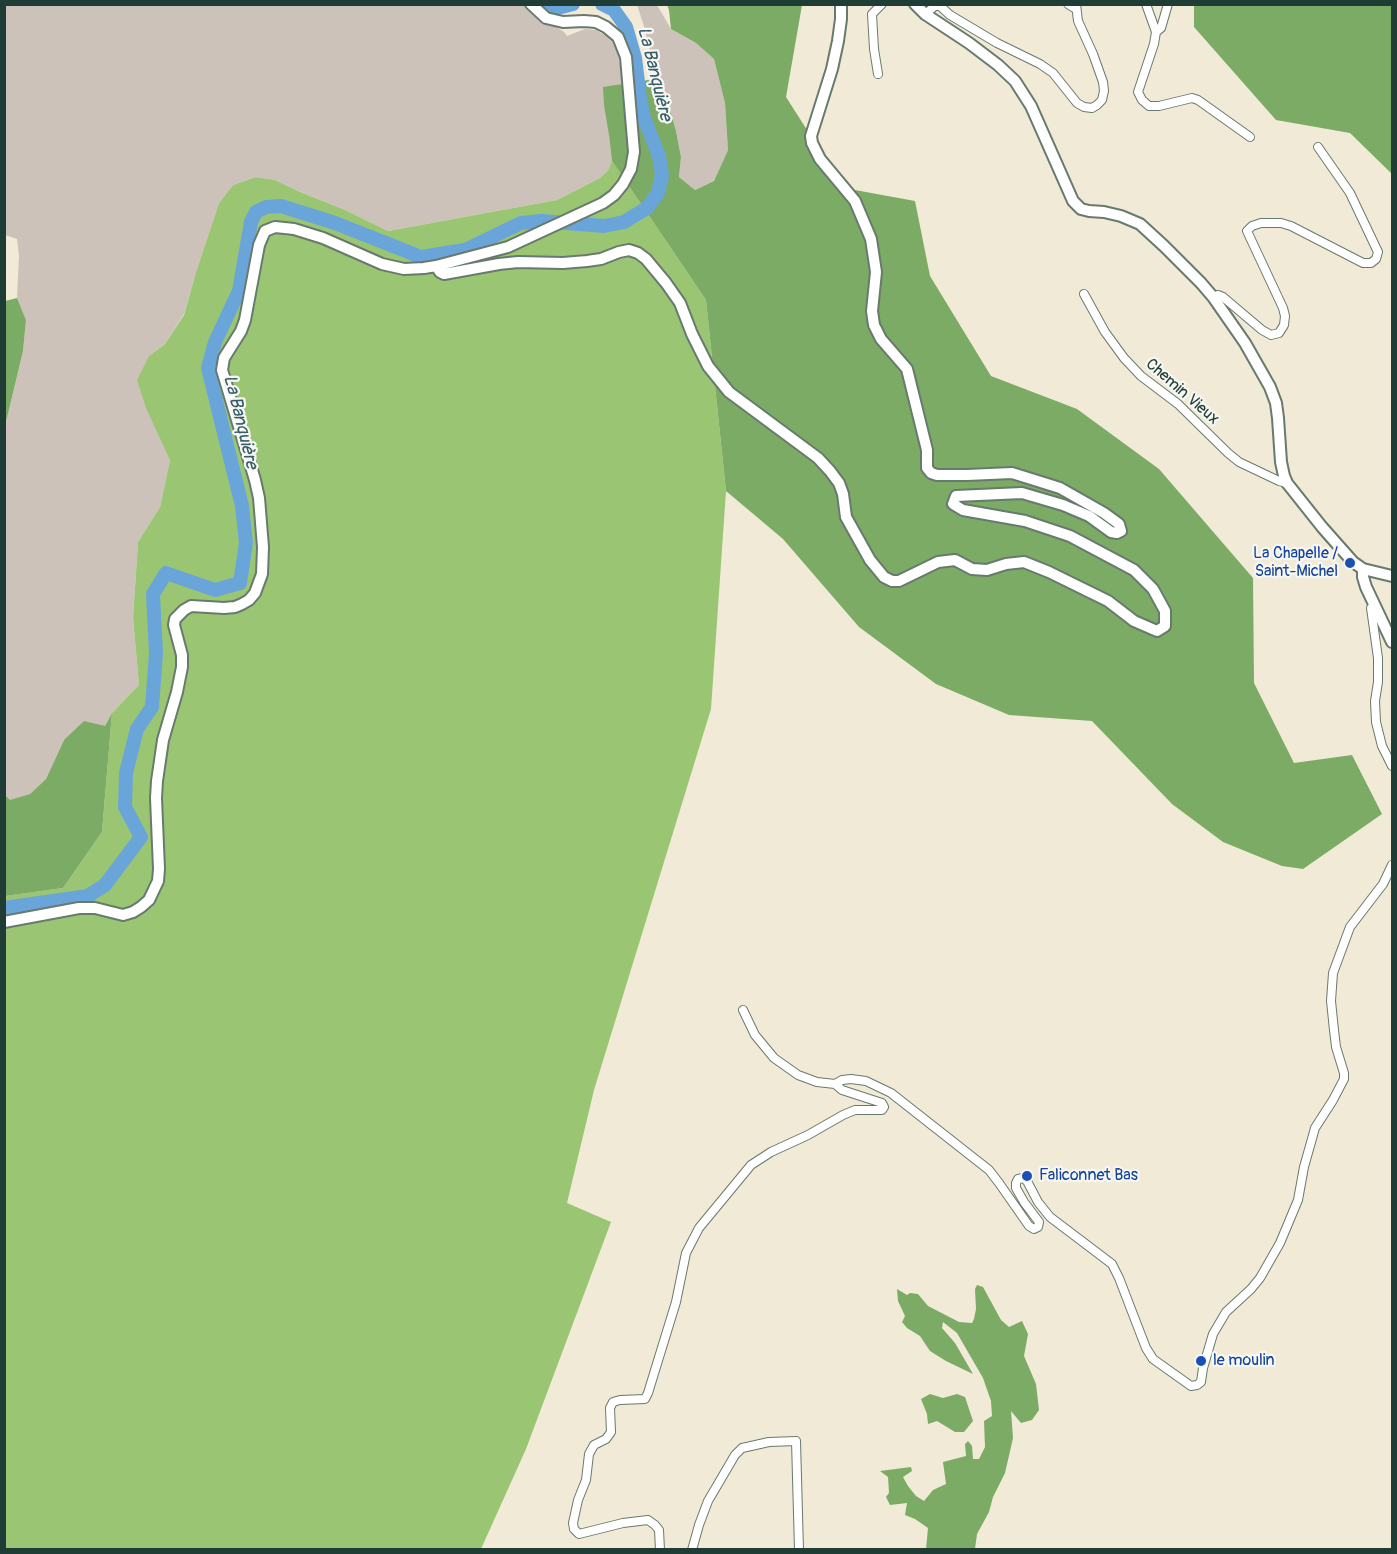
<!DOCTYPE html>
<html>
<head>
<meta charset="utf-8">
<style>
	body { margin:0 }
	#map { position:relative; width:1397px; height:1554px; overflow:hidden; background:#f1ead7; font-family:Pangolin,sans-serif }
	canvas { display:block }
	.frame { position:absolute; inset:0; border:6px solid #1f3d34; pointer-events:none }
</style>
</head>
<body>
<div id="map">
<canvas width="1397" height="1554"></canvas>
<div class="frame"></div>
</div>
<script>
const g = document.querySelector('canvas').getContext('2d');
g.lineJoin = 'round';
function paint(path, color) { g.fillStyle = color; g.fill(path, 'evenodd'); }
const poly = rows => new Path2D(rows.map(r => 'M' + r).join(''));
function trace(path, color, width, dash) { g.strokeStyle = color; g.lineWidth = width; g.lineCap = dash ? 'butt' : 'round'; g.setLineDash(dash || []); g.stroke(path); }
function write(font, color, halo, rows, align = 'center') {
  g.font = font + ' Pangolin,sans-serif'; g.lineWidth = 4.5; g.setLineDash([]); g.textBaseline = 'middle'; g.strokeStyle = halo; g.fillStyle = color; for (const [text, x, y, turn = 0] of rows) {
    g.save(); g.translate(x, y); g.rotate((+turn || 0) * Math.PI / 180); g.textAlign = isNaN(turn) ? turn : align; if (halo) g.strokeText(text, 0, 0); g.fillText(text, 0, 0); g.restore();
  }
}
paint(poly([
	[5,5,525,5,533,15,544,22,555,26,564,32,567,36,585,29,596,30,607,37,613,43,619,55,622,84,611,87,609,135,612,161,608,172,600,178,557,200,388,231,343,209,300,192,275,180,256,177,233,185,219,203,196,272,184,314,165,344,149,356,170,460,160,507,138,542,133,618,139,685,112,713,105,726,64,740,46,779,30,794,9,801,4,795,4,421,7,418,23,351,26,320,17,298,19,256,17,239,5,235],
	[637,5,657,5,671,29,696,43,714,59,725,103,728,150,714,181,695,190,679,177,681,157,676,131,661,78,655,72,644,26]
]), '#ccc2b9');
paint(poly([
	[612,161,706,300,726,491,711,709,594,1090,567,1203,611,1222,526,1449,481,1549,5,1549,4,896,63,888,102,832,112,713,139,685,133,618,138,542,160,507,170,460,146,408,137,380,149,356,165,344,184,315,196,272,219,203,233,185,256,177,275,180,300,192,343,209,388,231,557,200,600,178,608,171]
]), '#9ac673');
paint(poly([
	[667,5,802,5,786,97,844,188,915,201,930,276,991,376,1077,409,1159,469,1253,578,1254,683,1294,763,1352,755,1382,814,1303,869,1282,866,1223,842,1172,804,1092,721,1009,715,936,684,859,627,783,539,726,491,706,300,612,161,609,135,604,105,603,87,661,78,676,131,681,157,679,177,695,190,714,181,728,150,725,103,714,59,696,43,671,29,669,10],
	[1194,5,1392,5,1392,174,1350,133,1276,120,1194,27],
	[17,298,26,320,23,351,7,418,5,421,5,301],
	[112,713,102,832,63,888,5,896,5,795,10,800,30,794,46,779,64,740,84,721,105,726],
	[977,1285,983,1287,1001,1320,1009,1327,1022,1321,1028,1334,1024,1356,1036,1384,1039,1410,1032,1420,1021,1423,1011,1411,1013,1438,1005,1473,993,1497,989,1512,977,1534,975,1549,926,1549,928,1528,915,1519,905,1515,907,1503,890,1505,886,1497,889,1493,888,1477,880,1471,911,1467,912,1471,903,1477,908,1486,916,1496,924,1501,933,1490,946,1484,943,1462,966,1456,965,1444,968,1441,972,1446,973,1459,979,1459,985,1447,984,1421,992,1416,991,1401,983,1378,957,1333,943,1322,942,1328,955,1343,973,1374,946,1361,930,1351,920,1336,907,1328,902,1322,905,1316,898,1301,897,1289,907,1295,910,1293,918,1294,928,1306,959,1322,972,1323,974,1319,976,1309,975,1289],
	[930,1394,943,1398,957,1394,965,1397,973,1421,964,1432,955,1432,937,1421,928,1424,927,1414,921,1399]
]), '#7bab65');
trace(poly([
	[545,4,558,8,573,4],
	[4,908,88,896,105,885,141,837,125,807,126,773,137,729,152,707,156,653,153,594,166,573,215,590,240,583,246,543,242,506,208,368,215,342,239,291,251,222,256,212,266,207,281,206,335,223,421,257,465,250,521,223,542,221,604,226,624,222,647,208,658,193,662,175,659,156,644,118,640,98,635,58,626,27,614,10,602,4]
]), '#6aa5da', 14);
const street = poly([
	[1068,4,1076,9],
	[1146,4,1156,32,1154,44,1138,92,1142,100,1149,106,1159,106,1192,98,1198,100,1250,137],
	[925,14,935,6,940,6,950,15,997,43,1040,64,1053,73,1077,103,1084,107,1092,108,1097,105,1102,100,1104,91,1103,82,1093,54,1078,21,1076,4],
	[1156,32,1161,28,1168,4],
	[878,74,874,49,872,14,882,4],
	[1084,294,1105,332,1124,358,1141,376,1178,404,1228,453,1239,462,1279,481,1287,483],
	[1213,297,1218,295,1223,297,1262,330,1271,335,1279,333,1284,325,1285,316,1283,308,1247,231,1252,226,1261,223,1281,223,1291,226,1363,263,1371,263,1376,259,1378,252,1350,193,1318,147],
	[1374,605,1371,608,1378,658,1378,682,1375,701,1376,722,1382,746,1392,766],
	[743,1010,755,1035,774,1058,798,1075,817,1082,835,1084,842,1080,851,1079,866,1081,891,1093,989,1170,999,1183,1029,1226,1034,1229,1038,1227,1039,1222,1024,1202,1016,1188,1016,1183,1018,1179,1023,1178,1027,1181,1038,1202,1050,1217,1112,1264,1119,1278,1146,1348,1153,1359,1191,1386,1197,1385,1201,1382,1203,1368,1213,1334,1226,1312,1251,1289,1260,1278,1280,1243,1298,1200,1304,1167,1315,1128,1333,1100,1344,1079,1344,1073,1336,1047,1334,1030,1331,1001,1333,973,1350,927,1383,884,1392,865],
	[660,1550,659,1530,655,1525,648,1520,623,1523,579,1534,574,1529,573,1523,578,1500,586,1480,589,1454,594,1445,606,1439,611,1432,610,1408,613,1402,620,1400,645,1399,648,1393,676,1302,686,1253,699,1228,751,1165,771,1152,808,1135,843,1115,855,1110,882,1110,884,1107,882,1103,842,1090,835,1084],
	[692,1550,699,1525,708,1501,735,1455,742,1448,769,1442,796,1441,799,1550]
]);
const secondary = poly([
	[915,4,925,14,969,43,998,65,1015,81,1031,106,1073,201,1081,209,1089,211,1104,212,1121,216,1140,224,1164,246,1201,283,1213,297,1245,343,1270,387,1276,403,1278,418,1281,462,1284,476,1287,483,1322,527,1353,562,1363,569,1392,576],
	[436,266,440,272,444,274,499,264,518,262,563,263,587,261,601,259,619,252,629,250,638,253,646,259,666,283,680,303,692,334,708,366,729,392,818,458,830,471,839,483,843,494,846,517,870,560,884,577,892,581,899,581,938,562,955,560,972,569,987,570,1006,564,1024,562,1049,572,1108,601,1134,621,1157,631,1165,626,1165,611,1153,589,1134,570,1070,536,1025,521,963,510,953,504,956,496,1022,493,1063,505,1089,516,1111,532,1117,533,1121,531,1119,524,1104,513,1060,488,1012,473,967,475,937,475,931,473,927,468,927,450,907,369,881,339,874,325,872,311,876,272,871,239,855,201,820,159,812,143,811,136,832,69,838,41,841,19,841,4],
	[1363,569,1363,577,1366,587,1392,642],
	[4,922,79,908,95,908,123,915,133,912,141,907,149,900,158,881,159,869,156,798,157,781,163,740,177,692,182,667,182,655,174,625,175,619,184,610,191,606,224,608,235,607,242,604,249,600,255,593,262,574,263,547,259,498,255,480,222,370,224,358,241,331,245,320,259,245,265,231,275,227,294,229,323,238,382,264,404,269,424,268,436,266,508,247,603,203,614,195,623,184,631,169,634,152,626,57,618,37,606,27,596,22,584,21,563,22,546,18,531,4]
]);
trace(street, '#687a6d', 10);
trace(secondary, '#687a6d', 14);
trace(street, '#fff', 8);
trace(secondary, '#fff', 10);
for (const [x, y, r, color] of [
	[1350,563,6,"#1a4fb4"],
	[1027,1176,6,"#1a4fb4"],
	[1201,1361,6,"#1a4fb4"]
]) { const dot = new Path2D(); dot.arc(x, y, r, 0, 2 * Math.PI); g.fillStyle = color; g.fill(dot); trace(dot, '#f6f6f2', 2); }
write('16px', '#1f3d34', '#f6f6f2', [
	["Chemin Vieux",1182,392,41]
]);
write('16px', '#164399', '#f6f6f2', [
	["La Chapelle /",1338,554,"right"],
	["Saint-Michel",1338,572,"right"],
	["Faliconnet Bas",1039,1176],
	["le moulin",1213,1361]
], 'left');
write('italic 18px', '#365c66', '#f6f6f2', [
	["La Banquière",654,74,76],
	["La Banquière",240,422,76]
]);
</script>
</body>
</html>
